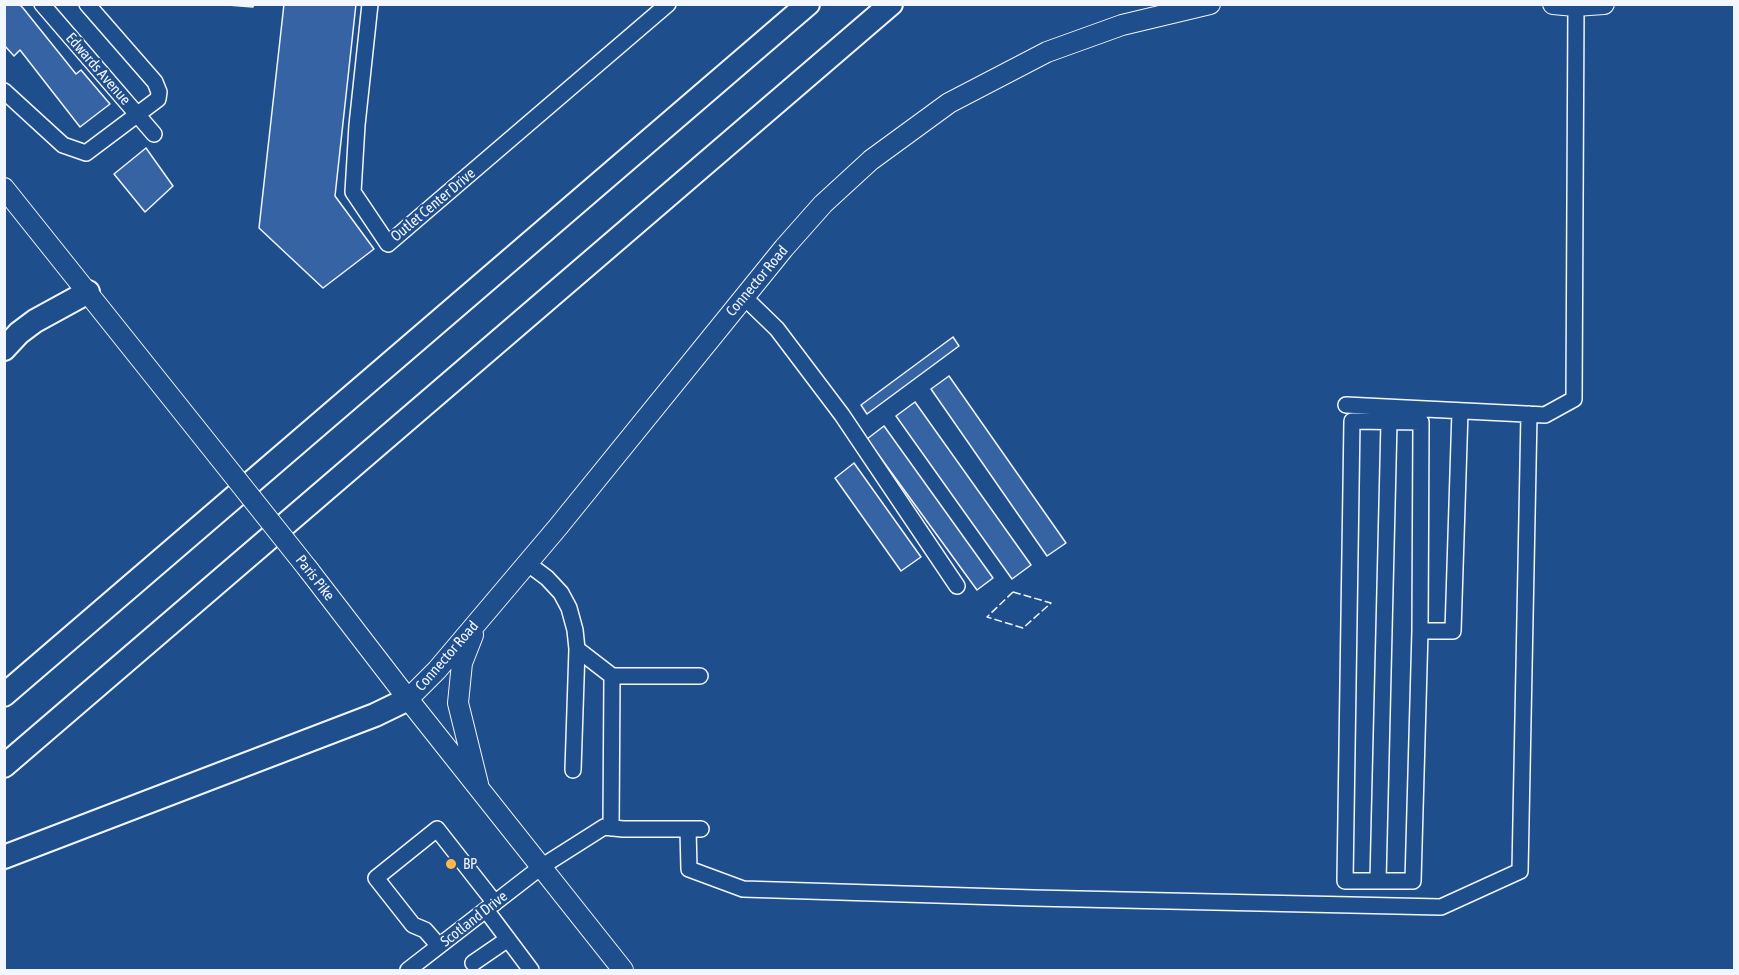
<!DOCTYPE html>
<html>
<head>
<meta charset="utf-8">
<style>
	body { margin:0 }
	#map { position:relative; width:1739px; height:975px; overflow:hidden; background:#1f4e8c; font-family:"Asap Condensed",sans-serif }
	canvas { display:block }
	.frame { position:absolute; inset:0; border:6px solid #f2f6ff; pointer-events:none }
</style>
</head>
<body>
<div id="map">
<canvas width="1739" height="975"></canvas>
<div class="frame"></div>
</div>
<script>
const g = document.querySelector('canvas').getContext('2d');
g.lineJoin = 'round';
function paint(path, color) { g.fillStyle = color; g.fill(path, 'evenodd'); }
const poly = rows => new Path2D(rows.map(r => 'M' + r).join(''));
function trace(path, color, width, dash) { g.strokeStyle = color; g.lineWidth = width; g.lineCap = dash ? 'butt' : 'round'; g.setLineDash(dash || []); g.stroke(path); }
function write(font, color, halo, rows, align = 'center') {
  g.font = font + ' "Asap Condensed",sans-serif'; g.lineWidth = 4.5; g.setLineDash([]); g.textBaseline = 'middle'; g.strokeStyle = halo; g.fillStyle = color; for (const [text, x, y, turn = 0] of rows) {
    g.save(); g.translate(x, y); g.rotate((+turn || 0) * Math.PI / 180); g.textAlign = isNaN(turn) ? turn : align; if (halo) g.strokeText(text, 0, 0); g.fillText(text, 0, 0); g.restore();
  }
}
const building = poly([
	[4,4,19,4,23,8,76,74,81,70,110,104,80,127,20,50,14,56,4,45,4,4],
	[215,4,253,4,253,7,215,4],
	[284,4,356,4,335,196,374,249,323,288,259,228,284,4],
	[146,148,173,186,145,212,114,174,146,148],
	[953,337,959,346,867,414,861,405,953,337],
	[949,376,1066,543,1047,556,931,389,949,376],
	[915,402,1031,565,1012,579,896,416,915,402],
	[884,426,993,578,977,590,867,439,884,426],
	[854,463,921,557,901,571,835,478,854,463]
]);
paint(building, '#3563a3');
trace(building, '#f2f6ff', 1.5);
const minor = poly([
	[42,4,154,134],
	[370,4,357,125,353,192,388,244,668,4],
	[4,91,63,145,86,153,158,99,159,92,155,82,87,4],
	[744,297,777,329,842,415,957,586],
	[1346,405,1545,415,1574,399,1576,4],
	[527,563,547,578,561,593,569,608,575,630,577,649,573,770],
	[1420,631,1421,422,1352,421,1345,881,1413,881,1420,631,1453,631,1460,411],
	[577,649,612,676],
	[611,828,612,676,700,676],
	[688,829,689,869,743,889,1033,898,1441,907,1520,871,1529,414],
	[1378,881,1389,422],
	[486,910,531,970],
	[439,946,425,930,413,925,376,878,437,829,495,903],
	[473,963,508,939],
	[408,970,541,867,604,827,623,829,701,829]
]);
const major = poly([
	[1553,4,1575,6,1604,4],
	[4,188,218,456],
	[308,569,408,699,623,970],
	[473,635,462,663,458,703,478,784],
	[408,699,437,670,558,527,784,248,823,204,871,160,949,103,1047,52,1122,25,1210,4]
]);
const highway = poly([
	[4,349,19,333,35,321,88,292],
	[4,695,808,4],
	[4,766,891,4],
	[4,857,375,715,408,699]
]);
trace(minor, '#f2f6ff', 18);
trace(major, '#f2f6ff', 22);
trace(highway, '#f2f6ff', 26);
trace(minor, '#1f4e8c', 15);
trace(major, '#1f4e8c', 20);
trace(highway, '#1f4e8c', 22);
const majorBridge = poly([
	[218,456,308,569]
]);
trace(majorBridge, '#f2f6ff', 22, []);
trace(majorBridge, '#1f4e8c', 20);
trace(poly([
	[1013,592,1051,603,1023,628,987,617,1013,592]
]), '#f2f6ff', 1.5, [8, 3]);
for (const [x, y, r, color] of [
	[451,864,6,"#ffb74d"]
]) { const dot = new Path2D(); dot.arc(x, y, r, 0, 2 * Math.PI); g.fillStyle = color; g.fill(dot); trace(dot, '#1f4e8c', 2); }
write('15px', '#f2f6ff', '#1f4e8c', [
	["Edwards Avenue",98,69,49],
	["Outlet Center Drive",433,205,-40],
	["Connector Road",757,281,-50],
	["Paris Pike",315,578,52],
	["Connector Road",447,656,-49],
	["Scotland Drive",474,919,-38]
]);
write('15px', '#f2f6ff', '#1f4e8c', [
	["BP",463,864]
], 'left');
</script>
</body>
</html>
